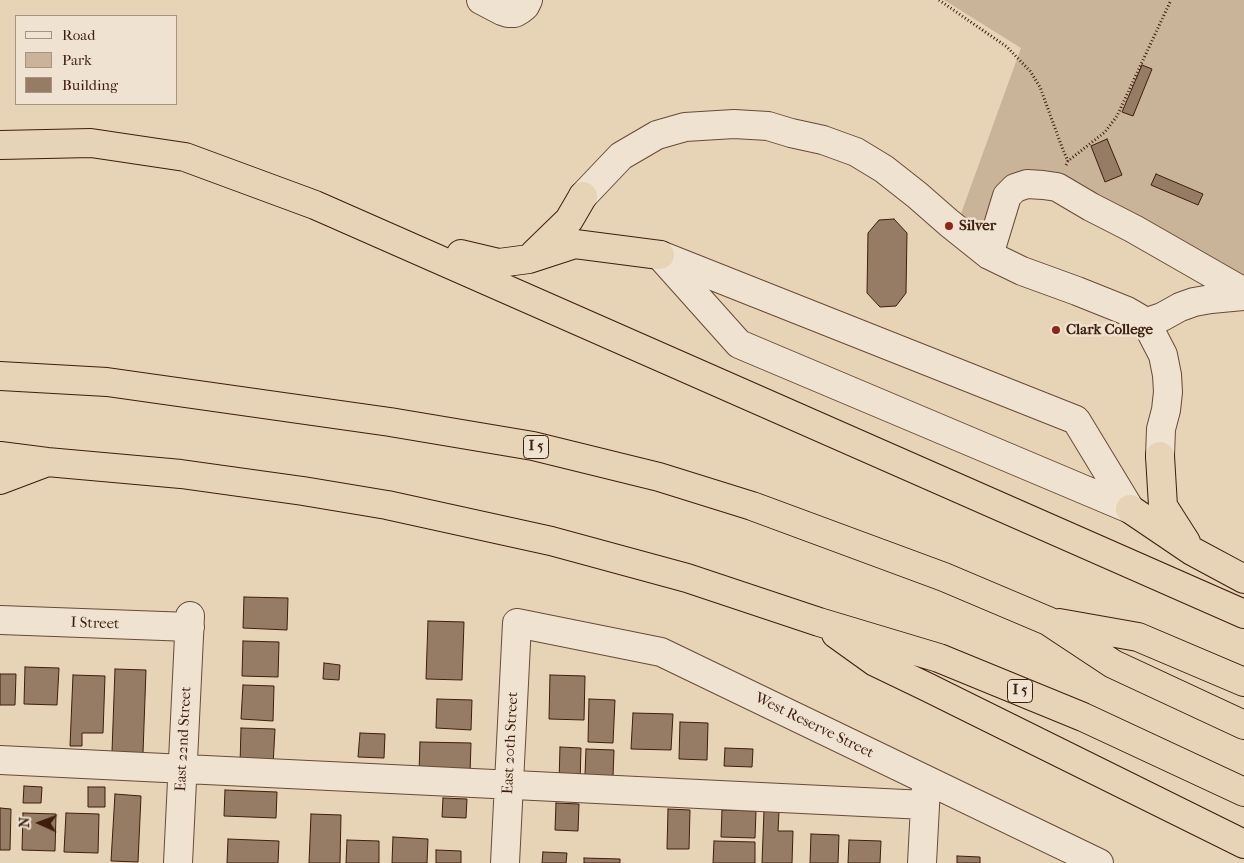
<!DOCTYPE html>
<html>
<head>
<meta charset="utf-8">
<style>
	body { margin:0 }
	#map { position:relative; width:1244px; height:863px; overflow:hidden; background:#e7d3b6; font-family:"IM FELL French Canon",serif }
	canvas { display:block }
	.legend { position:absolute; left:15px; top:15px; width:162px; height:90px; box-sizing:border-box; background:#efe2d0; border:1px solid #a89382; margin:0; padding:6px 9px; list-style:none; font-size:15px; color:#3e1d0d }
	.legend li { display:flex; align-items:center; gap:10px; height:25px }
	.legend b { width:25px; border:1px solid #a89382 }
	.north { position:absolute; left:15px; top:798px; width:50px; height:50px; -webkit-text-stroke:4px #efe2d0; paint-order:stroke; rotate:272deg; font-size:14px; font-weight:700; line-height:20px; text-align:center; color:#3e1d0d }
	.north::after { content:''; display:block; margin:auto; width:18px; height:22px; background:#3e1d0d; clip-path:polygon(50% 0,100% 100%,50% 72%,0 100%) }
</style>
</head>
<body>
<div id="map">
<canvas width="1244" height="863"></canvas>
<ul class="legend">
<li><b style="height:6px;background:#efe2d0"></b>Road</li>
<li><b style="height:14px;background:#cab499"></b>Park</li>
<li><b style="height:14px;background:#967c65"></b>Building</li>
</ul>
<div class="north">N</div>
</div>
<script>
const g = document.querySelector('canvas').getContext('2d');
g.lineJoin = 'round';
function paint(path, color) { g.fillStyle = color; g.fill(path, 'evenodd'); }
const poly = rows => new Path2D(rows.map(r => 'M' + r).join(''));
function trace(path, color, width, dash) { g.strokeStyle = color; g.lineWidth = width; g.lineCap = dash ? 'butt' : 'round'; g.setLineDash(dash || []); g.stroke(path); }
function write(font, color, halo, rows, align = 'center') {
  g.font = font + ' "IM FELL French Canon",serif'; g.lineWidth = 5; g.setLineDash([]); g.textBaseline = 'middle'; g.strokeStyle = halo; g.fillStyle = color; for (const [text, x, y, turn = 0] of rows) {
    g.save(); g.translate(x, y); g.rotate((+turn || 0) * Math.PI / 180); g.textAlign = isNaN(turn) ? turn : align; if (halo) g.strokeText(text, 0, 0); g.fillText(text, 0, 0); g.restore();
  }
}
paint(poly([
	[944,0,1244,0,1244,280,1032,177,984,233,959,219,1021,48]
]), '#cab499');
const building = poly([
	[1142,65,1152,69,1133,116,1122,112,1142,65],
	[1107,139,1122,175,1105,182,1091,146,1107,139],
	[1156,174,1203,194,1198,205,1151,185,1156,174],
	[894,219,907,233,906,293,896,306,880,307,867,293,868,233,879,220,894,219],
	[244,597,288,598,287,630,243,628,244,597],
	[428,621,464,622,462,680,426,679,428,621],
	[243,641,279,642,278,677,242,676,243,641],
	[324,663,340,665,339,680,323,679,324,663],
	[25,667,59,668,57,705,24,704,25,667],
	[115,669,146,670,143,753,112,752,115,669],
	[0,674,16,674,15,705,0,705,0,674],
	[73,675,105,676,103,733,82,733,82,746,70,746,73,675],
	[550,675,585,676,584,720,549,719,550,675],
	[243,685,274,686,273,721,241,719,243,685],
	[437,699,472,700,471,730,436,728,437,699],
	[589,699,615,700,613,743,588,742,589,699],
	[633,713,673,714,671,750,631,749,633,713],
	[680,722,708,723,707,760,679,759,680,722],
	[241,728,275,729,273,766,240,765,241,728],
	[360,733,385,734,384,758,358,757,360,733],
	[420,742,471,743,470,774,419,773,420,742],
	[560,747,581,748,580,783,559,782,560,747],
	[725,748,753,749,752,767,724,766,725,748],
	[586,749,614,750,613,776,585,775,586,749],
	[24,786,42,787,41,803,23,803,24,786],
	[88,787,105,787,105,807,88,807,88,787],
	[225,790,277,792,276,818,224,816,225,790],
	[115,794,141,796,138,862,111,861,115,794],
	[443,798,467,799,466,818,442,817,443,798],
	[556,803,579,804,578,831,555,830,556,803],
	[0,808,11,809,10,850,0,850,0,808],
	[668,809,690,810,689,849,667,849,668,809],
	[722,810,756,811,755,838,721,837,722,810],
	[764,811,779,812,778,831,793,831,792,863,762,863,764,811],
	[23,813,56,814,55,851,22,850,23,813],
	[66,813,99,814,98,853,64,852,66,813],
	[311,814,341,815,340,863,309,863,311,814],
	[811,834,839,835,838,863,810,863,811,834],
	[393,837,428,839,427,863,392,863,393,837],
	[228,839,279,841,278,863,227,863,228,839],
	[347,840,379,841,379,863,346,863,347,840],
	[849,840,881,841,880,863,848,863,849,840],
	[714,841,755,842,755,863,713,863,714,841],
	[436,850,461,851,461,863,436,863,436,850],
	[543,852,567,853,566,863,542,863,543,852],
	[957,856,980,857,980,863,957,863,957,856],
	[584,858,620,859,620,863,584,863,584,858]
]);
paint(building, '#967c65');
trace(building, '#3e1d0d', 1);
const minor = poly([
	[481,0,502,11,508,13,515,13,520,10,525,6,528,0],
	[583,196,621,156,657,135,685,127,734,124,768,126,791,133,823,140,856,152,884,169,917,195,949,223,989,255,1022,271,1077,291,1127,311,1139,318,1148,326,1163,355,1167,375,1168,392,1166,410,1161,429,1160,456],
	[660,255,1076,420,1130,509],
	[989,255,1007,196,1015,188,1027,184,1043,185,1057,187,1091,207,1134,229,1244,292],
	[663,259,739,344,1130,509],
	[1144,323,1162,317,1180,307,1194,302,1211,299,1244,296],
	[0,620,190,627],
	[0,760,925,805],
	[178,863,190,616],
	[505,863,517,623,661,652,1099,863],
	[922,863,926,787]
]);
const highway = poly([
	[0,145,91,143,185,157,315,205,1244,614],
	[461,254,499,263,529,259,575,244,660,255],
	[534,254,569,220,583,196],
	[0,376,107,382,390,422,533,446,659,477,752,506,944,577,1048,621,1113,664,1244,725],
	[0,456,47,462,181,474,303,491,387,505,551,541,687,578,819,622,939,658,1083,717,1244,792],
	[1160,456,1163,506,1186,542],
	[0,480,45,463],
	[1130,509,1192,551,1244,579],
	[1059,623,1138,637,1244,682],
	[836,634,875,662,927,687,1244,844]
]);
trace(minor, '#684a37', 30);
trace(highway, '#3e1d0d', 30);
trace(poly([
	[939,0,1007,47,1030,71,1040,87,1063,150,1068,161],
	[1066,165,1068,161,1105,132,1117,116,1171,0]
]), '#3e1d0d', 3, [1, 2.5]);
trace(minor, '#efe2d0', 28);
trace(highway, '#e7d3b6', 28);
for (const [x, y, r, color] of [
	[949,226,5,"#8f2418"],
	[1056,330,5,"#8f2418"]
]) { const dot = new Path2D(); dot.arc(x, y, r, 0, 2 * Math.PI); g.fillStyle = color; g.fill(dot); trace(dot, '#efe2d0', 2); }
for (const [x, y, w] of [
	[536,447,25],
	[1020,691,25]
]) { const box = new Path2D(); box.roundRect(x - w / 2, y - 11.5, w, 23, 4); g.fillStyle = '#efe2d0'; g.fill(box); trace(box, '#3e1d0d', 1); }
write('bold 14px', '#3e1d0d', null, [
	["I 5",536,447],
	["I 5",1020,691]
]);
write('bold 15px', '#3e1d0d', '#efe2d0', [
	["Silver",959,226],
	["Clark College",1066,330]
], 'left');
write('15px', '#3e1d0d', '#efe2d0', [
	["I Street",95,624,2],
	["West Reserve Street",814,726,26],
	["East 22nd Street",184,739,-87],
	["East 20th Street",511,743,-87]
]);
</script>
</body>
</html>
